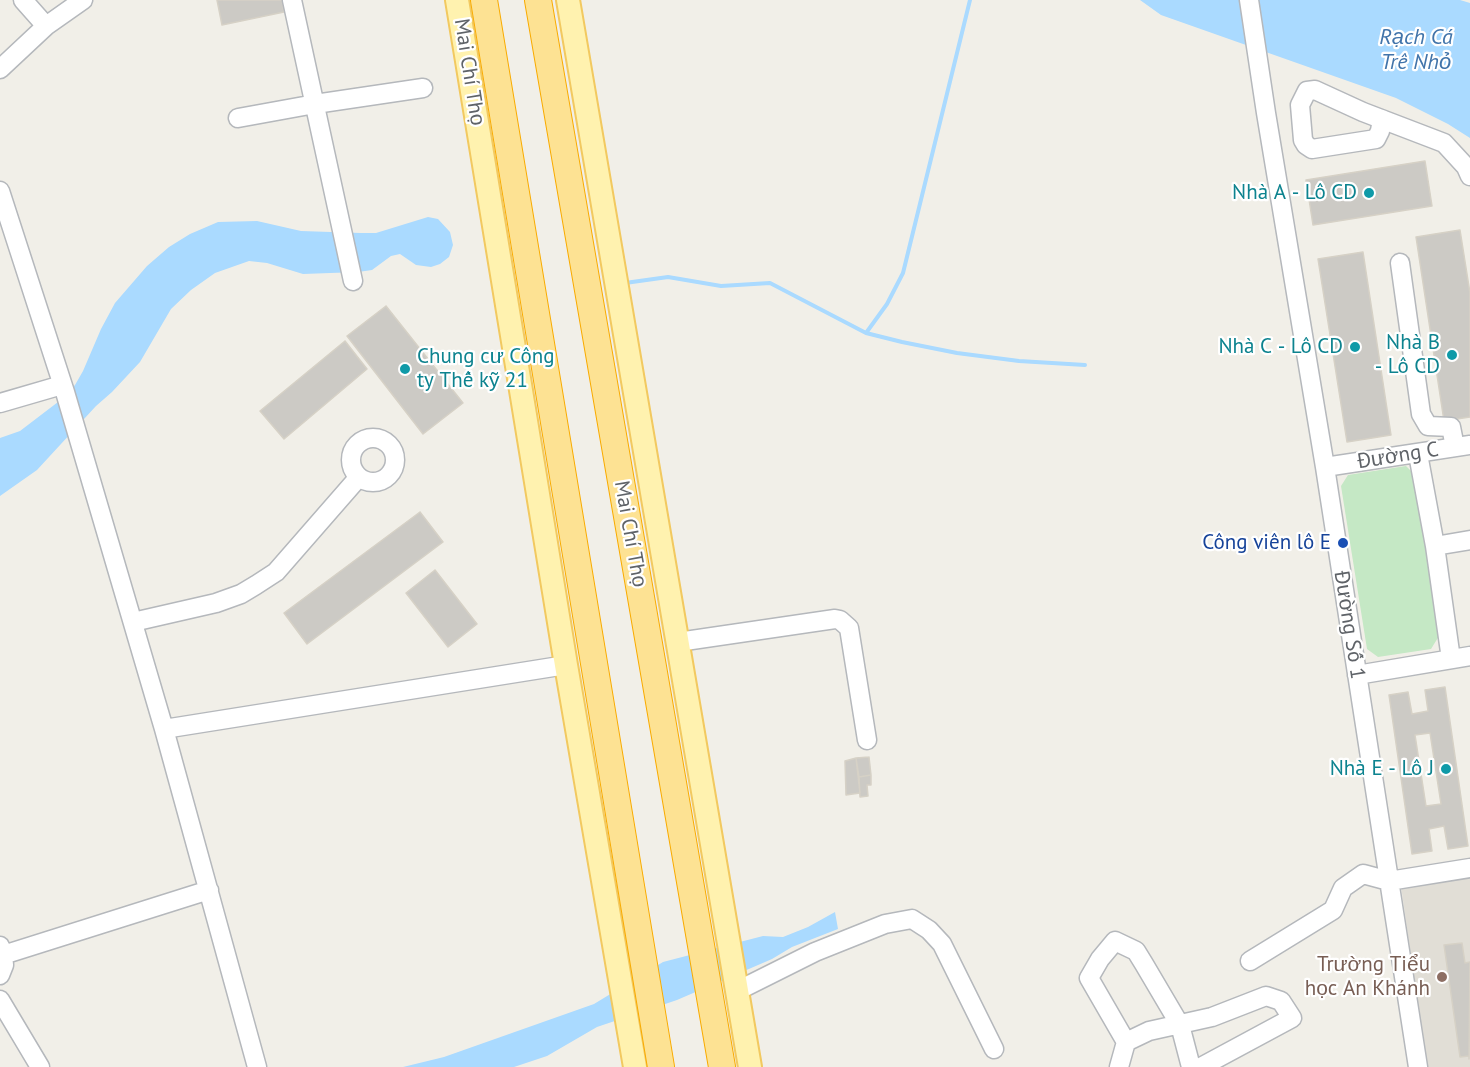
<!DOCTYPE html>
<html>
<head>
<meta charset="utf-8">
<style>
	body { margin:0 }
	canvas { display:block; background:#f1efe8 }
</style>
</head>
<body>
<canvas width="1470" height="1067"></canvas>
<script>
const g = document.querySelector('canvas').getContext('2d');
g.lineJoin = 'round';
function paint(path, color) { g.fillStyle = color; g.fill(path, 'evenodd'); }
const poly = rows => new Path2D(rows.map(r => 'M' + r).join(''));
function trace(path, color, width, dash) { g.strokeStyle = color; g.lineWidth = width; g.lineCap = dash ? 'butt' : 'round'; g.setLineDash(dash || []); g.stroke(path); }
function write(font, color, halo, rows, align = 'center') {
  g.font = font + ' "PT Sans",sans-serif'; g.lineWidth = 4.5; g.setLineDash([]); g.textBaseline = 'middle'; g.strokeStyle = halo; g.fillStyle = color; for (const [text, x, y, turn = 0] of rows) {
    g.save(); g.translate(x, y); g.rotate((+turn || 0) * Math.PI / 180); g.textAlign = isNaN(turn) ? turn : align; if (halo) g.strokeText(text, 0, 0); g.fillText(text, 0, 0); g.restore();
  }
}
paint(poly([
	[1470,869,1470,1067,1427,1067,1401,886]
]), '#e1ded6');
paint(poly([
	[1406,466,1415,475,1439,636,1431,649,1378,657,1367,649,1341,486,1348,475]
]), '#c5e8c5');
paint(poly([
	[1140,0,1460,0,1470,3,1470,138,1448,124,1396,98,1161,15],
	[428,217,438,219,450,232,453,245,449,257,440,264,431,267,416,265,400,254,391,256,372,270,358,272,303,274,267,263,249,261,215,273,191,290,171,309,140,362,112,392,96,406,37,470,0,496,0,438,20,431,58,402,75,385,83,371,101,329,115,303,147,266,169,247,190,234,218,222,257,221,301,231,361,233,376,233],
	[835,912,838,929,792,947,772,959,677,1000,597,1027,547,1056,514,1067,403,1067,444,1057,594,1004,663,962,763,936,783,937,808,927]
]), '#aadaff');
trace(poly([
	[625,283,668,277,721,286,770,283,866,333,902,342,957,353,1019,361,1085,365],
	[866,333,887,304,903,273,970,0]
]), '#aadaff', 4);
const building = poly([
	[217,0,282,0,284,12,222,25,217,0],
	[1425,161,1432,206,1313,225,1306,180,1425,161],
	[1460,230,1470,293,1470,417,1444,421,1416,237,1460,230],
	[1363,252,1391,435,1347,442,1318,259,1363,252],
	[386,306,463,403,423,434,347,336,386,306],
	[345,341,367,369,284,439,260,411,345,341],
	[420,512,443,542,307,644,284,613,420,512],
	[435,570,477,624,448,647,406,593,435,570],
	[1445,687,1468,846,1448,849,1444,826,1429,829,1432,851,1412,854,1389,695,1408,692,1412,714,1428,711,1425,690,1445,687],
	[1430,733,1441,804,1426,806,1415,735,1430,733],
	[869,757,871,775,859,777,856,758,869,757],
	[856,758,860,793,846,795,845,761,856,758],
	[871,775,871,785,867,785,868,796,860,797,859,777,871,775],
	[1462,943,1465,963,1470,962,1469,1059,1469,1056,1460,1057,1444,945,1462,943]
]);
paint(building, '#cccac5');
trace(building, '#d6d1c6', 1.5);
const minor = poly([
	[23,0,46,26],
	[292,0,353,281],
	[1249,0,1266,113,1325,467,1418,1067],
	[0,69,46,26,83,0],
	[238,118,315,104,423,88],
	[1382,119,1380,131,1376,139,1312,149,1306,145,1303,140,1300,105,1307,91,1315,90,1363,112,1444,143,1466,167,1470,176],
	[0,191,65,392,164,729,257,1067],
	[1400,263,1421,414,1428,426,1451,427,1455,447],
	[0,403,62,385],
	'351 460a22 22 0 1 1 44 0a22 22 0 1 1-44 0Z',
	[1418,454,1435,546,1451,659],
	[1325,467,1470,445],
	[1435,546,1470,540],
	[133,622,216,603,241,594,256,585,276,572,358,478],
	[678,642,835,619,840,620,849,628,867,740],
	[1357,675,1470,656],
	[164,729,566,665],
	[0,946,3,955,4,965,0,975],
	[3,955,209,890],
	[1250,961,1333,910,1343,888,1363,874,1389,881,1470,868],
	[737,991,815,952,885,924,912,919,929,930,942,944,994,1049],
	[0,1000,40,1067],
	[1126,1042,1089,978,1100,959,1115,941,1136,951,1144,964,1180,1025,1191,1067],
	[1119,1067,1126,1042,1149,1031,1212,1017,1266,996,1281,1001,1292,1018,1201,1067]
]);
const major = poly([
	[457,0,566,665,635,1067],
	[568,0,750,1067]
]);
const highway = poly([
	[484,0,661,1067],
	[538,0,722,1067]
]);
trace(minor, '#b5b8bc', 21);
trace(major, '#f2c960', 26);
trace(highway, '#f9ab00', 28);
trace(minor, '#fff', 18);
trace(major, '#fff2af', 22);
trace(highway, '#fde293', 26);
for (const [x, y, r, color] of [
	[1369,193,6,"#0f9aa8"],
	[1355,347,6,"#0f9aa8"],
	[1452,355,6,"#0f9aa8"],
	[405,369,6,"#0f9aa8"],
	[1343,543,6,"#1a4fb4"],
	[1446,769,6,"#0f9aa8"],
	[1442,977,6,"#8d6e63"]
]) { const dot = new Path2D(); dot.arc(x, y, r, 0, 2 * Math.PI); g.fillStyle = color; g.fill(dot); trace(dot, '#fff', 2); }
write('21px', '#5f6368', '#fff', [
	["Mai Chí Thọ",469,72,81],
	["Đường C",1398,456,-9],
	["Mai Chí Thọ",630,534,80],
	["Đường Số 1",1349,625,81]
]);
write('21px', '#0d838f', '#fff', [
	["Nhà A - Lô CD",1357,193],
	["Nhà B",1440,343],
	["- Lô CD",1440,367],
	["Nhà C - Lô CD",1343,347],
	["Chung cư Công",417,357,"left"],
	["ty Thế kỹ 21",417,381,"left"],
	["Nhà E - Lô J",1434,769]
], 'right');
write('21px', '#164399', '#fff', [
	["Công viên lô E",1331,543]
], 'right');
write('21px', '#785e54', '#fff', [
	["Trường Tiểu",1430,965],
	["học An Khánh",1430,989]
], 'right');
write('italic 22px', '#4174aa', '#fff', [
	["Rạch Cá",1416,38],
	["Trê Nhỏ",1416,63]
]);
</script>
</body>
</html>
